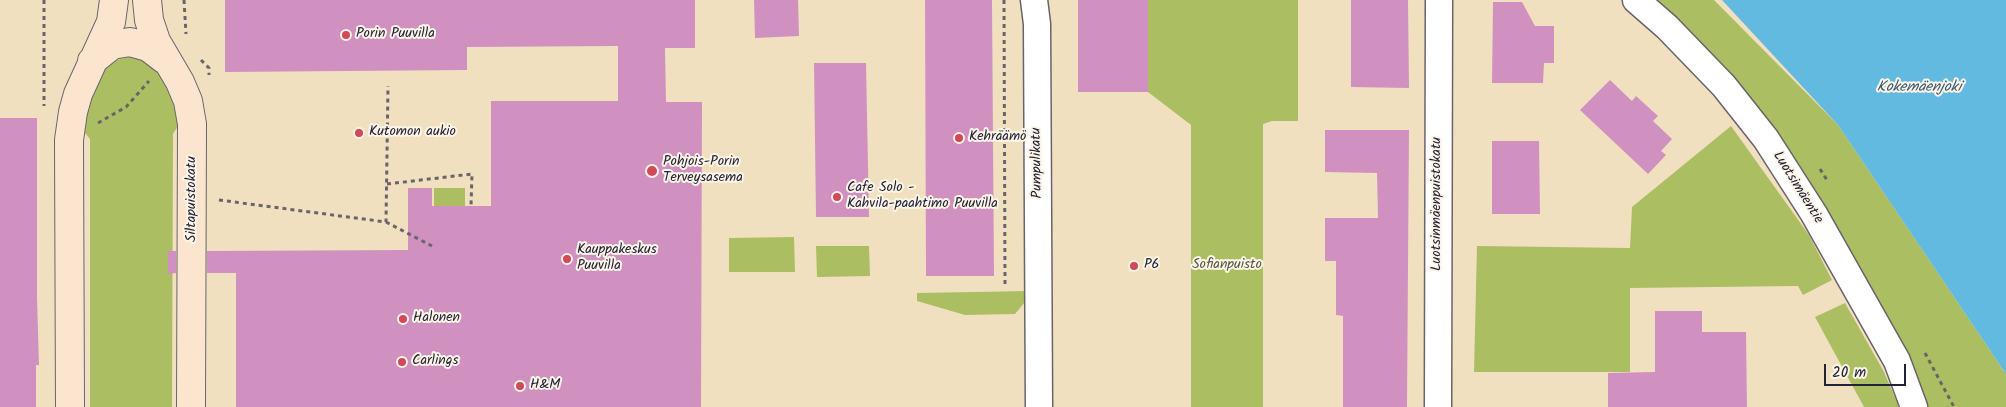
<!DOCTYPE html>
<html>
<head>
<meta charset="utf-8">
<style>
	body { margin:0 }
	#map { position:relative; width:2006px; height:407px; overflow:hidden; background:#f1e0c0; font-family:Kalam,sans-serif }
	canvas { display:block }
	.scale { position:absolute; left:1824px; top:364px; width:82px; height:22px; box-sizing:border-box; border:2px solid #22223b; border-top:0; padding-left:6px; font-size:15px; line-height:18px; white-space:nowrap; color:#22223b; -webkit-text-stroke:4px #fcf5e5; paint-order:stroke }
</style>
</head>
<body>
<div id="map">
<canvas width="2006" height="407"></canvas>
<div class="scale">20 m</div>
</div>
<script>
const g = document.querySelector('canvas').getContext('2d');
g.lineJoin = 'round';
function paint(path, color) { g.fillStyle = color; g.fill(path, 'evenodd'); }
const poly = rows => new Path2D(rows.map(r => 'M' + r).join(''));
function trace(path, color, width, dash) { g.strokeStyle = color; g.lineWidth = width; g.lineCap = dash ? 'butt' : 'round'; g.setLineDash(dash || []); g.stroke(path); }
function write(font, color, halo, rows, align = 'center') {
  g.font = font + ' Kalam,sans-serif'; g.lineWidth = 4; g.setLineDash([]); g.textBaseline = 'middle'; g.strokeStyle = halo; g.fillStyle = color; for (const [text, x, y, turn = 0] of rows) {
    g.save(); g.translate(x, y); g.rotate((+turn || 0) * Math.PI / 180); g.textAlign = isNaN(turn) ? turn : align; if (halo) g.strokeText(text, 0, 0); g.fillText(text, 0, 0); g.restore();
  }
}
paint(poly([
	[1148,0,1298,0,1298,121,1272,121,1263,124,1263,407,1191,407,1191,125,1148,92],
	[1653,0,1714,0,1838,125,2006,374,2006,407,1927,407,1916,374,1860,271,1756,105],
	[129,57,143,59,166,79,182,120,173,134,172,407,90,407,90,139,81,128,84,104,102,70,116,60],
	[1731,126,1809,235,1832,280,1803,295,1798,286,1630,288,1630,372,1474,372,1477,246,1630,248,1632,207],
	[434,188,465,188,465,206,434,206],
	[794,237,795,272,729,272,729,238],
	[816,246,869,246,870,276,817,277],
	[1029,291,1029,297,1015,314,965,315,917,301,917,293],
	[1845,303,1884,372,1899,407,1864,407,1815,317]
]), '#acbe62');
paint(poly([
	[1722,0,2006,0,2006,374,1838,125]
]), '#63bae0');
paint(poly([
	[225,0,695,0,695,48,665,48,666,102,702,102,701,407,236,407,236,273,207,273,207,251,408,250,408,188,432,188,432,206,491,206,491,101,618,101,618,46,467,47,467,70,225,72],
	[754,0,798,0,799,36,755,38],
	[925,0,992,0,994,276,926,276],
	[1078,0,1148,0,1148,92,1078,92],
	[1351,0,1408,0,1409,88,1351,87],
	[1493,2,1522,2,1535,26,1554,26,1554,63,1544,63,1543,83,1492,83],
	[814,63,866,63,869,217,816,217],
	[1610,80,1632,101,1636,96,1658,116,1653,121,1672,139,1661,151,1666,155,1648,174,1580,110],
	[0,118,37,118,37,297,39,365,36,365,36,407,0,407],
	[1325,130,1409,130,1407,407,1343,407,1343,316,1336,315,1336,261,1325,261,1325,218,1378,218,1377,173,1325,172],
	[1492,141,1539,141,1540,214,1492,214],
	[168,251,176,251,176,273,168,274],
	[1655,311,1702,311,1702,332,1746,332,1747,407,1608,407,1608,373,1655,372]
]), '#d091c1');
const street = poly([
	[1034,0,1037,24,1039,407],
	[1636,0,1667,27,1724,86,1766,139,1814,214,1897,361,1914,407],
	[1438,407,1439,0]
]);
const secondary = poly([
	[147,0,149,20,156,41,180,82,188,101,192,124,191,407],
	[92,61,112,45,130,42,148,47,165,60],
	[70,407,69,140,73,112,78,94,111,22,114,0]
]);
trace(street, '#6a646a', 29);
trace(secondary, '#6a646a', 30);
trace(poly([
	[44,0,44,106],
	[184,0,186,34],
	[1004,0,1005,284],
	[201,60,209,68,209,75],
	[98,123,126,107,149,81],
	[1820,169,1827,180],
	[387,184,472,174,471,206],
	[219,200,386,222,388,86],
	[386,222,432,246],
	[1925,353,1954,407]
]), '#6a646a', 3, [4, 4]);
trace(street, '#fff', 26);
trace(secondary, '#fce5cf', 28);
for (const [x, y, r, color] of [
	[346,35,5,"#d1495b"],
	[359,133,5,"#d1495b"],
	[959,138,5,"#d1495b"],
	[652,171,6,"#d1495b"],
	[837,197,5,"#d1495b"],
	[567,259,5,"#d1495b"],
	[1134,266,5,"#d1495b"],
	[403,319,5,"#d1495b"],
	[402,362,5,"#d1495b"],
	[520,386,5,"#d1495b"]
]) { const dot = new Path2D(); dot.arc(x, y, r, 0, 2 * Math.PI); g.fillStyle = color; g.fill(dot); trace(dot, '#fcf5e5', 2); }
write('14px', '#22223b', '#fcf5e5', [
	["Porin Puuvilla",356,35],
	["Kutomon aukio",369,133],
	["Kehräämö",969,138],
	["Pohjois-Porin",663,163],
	["Terveysasema",663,179],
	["Cafe Solo -",847,189],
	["Kahvila-paahtimo Puuvilla",847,205],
	["Kauppakeskus",577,251],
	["Puuvilla",577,267],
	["P6",1144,266],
	["Halonen",413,319],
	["Carlings",412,362],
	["H&M",530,386]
], 'left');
write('14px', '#22223b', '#fcf5e5', [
	["Pumpulikatu",1038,163,-91],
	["Luotsimäentie",1797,188,58],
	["Siltapuistokatu",193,199,-90],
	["Luotsinmäenpuistokatu",1438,204,-90]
]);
write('14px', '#525949', '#fcf5e5', [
	["Sofianpuisto",1227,266]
]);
write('italic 15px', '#395775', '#fcf5e5', [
	["Kokemäenjoki",1919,88]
]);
</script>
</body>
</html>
